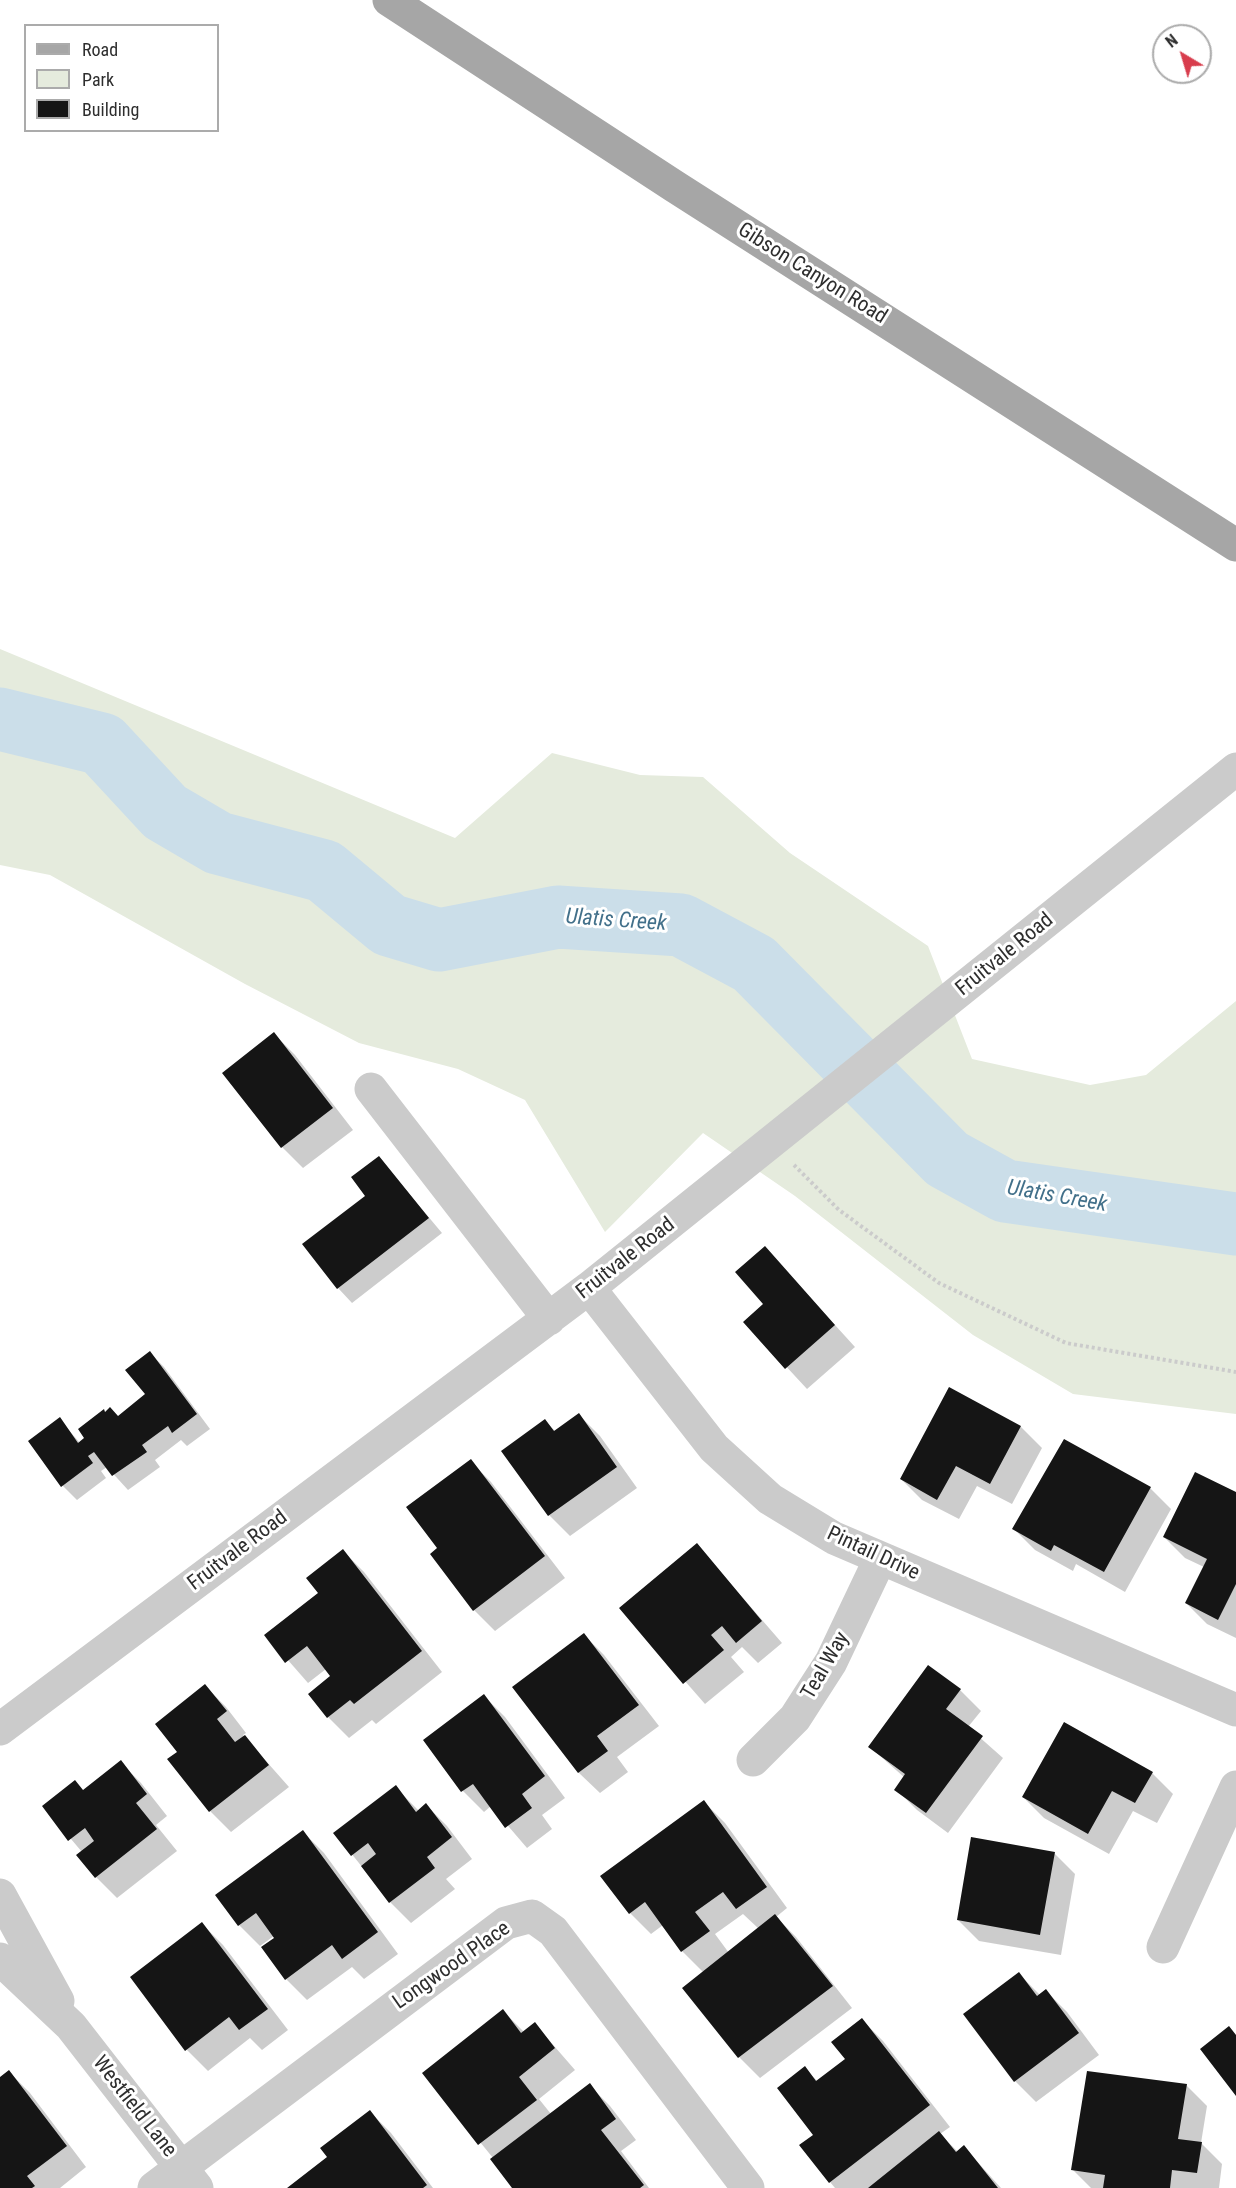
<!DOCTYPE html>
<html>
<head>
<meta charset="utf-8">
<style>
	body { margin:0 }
	#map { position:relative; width:1236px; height:2188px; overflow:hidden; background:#fff; font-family:"Roboto Condensed",sans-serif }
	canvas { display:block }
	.legend { position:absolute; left:24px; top:24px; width:195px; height:108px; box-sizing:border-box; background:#fff; border:2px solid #ababab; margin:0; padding:8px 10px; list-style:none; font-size:18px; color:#2e2e2e }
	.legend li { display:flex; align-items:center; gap:12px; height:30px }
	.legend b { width:30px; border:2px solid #ababab }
	.north { position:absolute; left:1152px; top:24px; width:60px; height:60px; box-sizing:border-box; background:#fff; border:2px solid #ababab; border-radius:50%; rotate:322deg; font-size:16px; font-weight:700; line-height:24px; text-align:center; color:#2e2e2e }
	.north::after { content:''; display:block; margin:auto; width:21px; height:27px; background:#d83d4d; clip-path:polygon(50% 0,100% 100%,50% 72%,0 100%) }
</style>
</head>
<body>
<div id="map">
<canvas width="1236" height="2188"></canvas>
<ul class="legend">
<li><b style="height:8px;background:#a6a6a6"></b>Road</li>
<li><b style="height:16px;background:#e5ebdd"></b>Park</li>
<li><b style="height:16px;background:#151515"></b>Building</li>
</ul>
<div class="north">N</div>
</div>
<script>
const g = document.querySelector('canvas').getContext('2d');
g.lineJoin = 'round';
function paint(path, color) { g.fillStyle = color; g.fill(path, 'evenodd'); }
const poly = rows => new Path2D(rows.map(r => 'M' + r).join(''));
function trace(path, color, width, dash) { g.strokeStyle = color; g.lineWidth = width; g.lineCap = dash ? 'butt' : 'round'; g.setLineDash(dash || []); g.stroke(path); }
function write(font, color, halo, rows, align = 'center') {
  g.font = font + ' "Roboto Condensed",sans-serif'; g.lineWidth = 6; g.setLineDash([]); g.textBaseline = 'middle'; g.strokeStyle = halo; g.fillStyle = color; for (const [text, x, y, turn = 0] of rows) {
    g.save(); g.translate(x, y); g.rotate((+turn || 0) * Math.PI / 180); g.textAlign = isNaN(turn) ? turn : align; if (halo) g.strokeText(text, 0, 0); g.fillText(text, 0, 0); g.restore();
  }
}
paint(poly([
	[0,649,455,838,552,753,640,775,703,777,790,853,928,946,972,1059,1090,1085,1146,1075,1236,1001,1236,1414,1073,1394,973,1335,795,1196,703,1133,605,1232,525,1100,458,1069,359,1043,245,984,50,875,0,865]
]), '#e5ebdd');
paint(poly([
	[274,1034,295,1055,353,1130,303,1168,282,1147,224,1073],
	[379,1158,442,1233,352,1303,338,1288],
	[765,1248,855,1347,807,1389,745,1322,765,1304],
	[150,1353,164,1367,210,1429,187,1446,181,1440,155,1460,160,1467,128,1490,107,1467,101,1471,106,1478,77,1500,63,1486,59,1419,80,1443,119,1417,147,1395],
	[949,1389,1021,1427,1042,1448,1012,1504,977,1486,959,1519,922,1500,901,1479],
	[579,1415,600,1436,637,1488,570,1536,549,1515,503,1451,545,1421,556,1432],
	[470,1461,491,1482,565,1578,495,1631,474,1610,440,1548],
	[1150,1488,1171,1509,1125,1592,1076,1564,1073,1571,1035,1550,1014,1529],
	[1236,1494,1236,1638,1207,1624,1186,1603,1204,1567,1185,1558,1164,1537],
	[697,1545,782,1643,758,1663,742,1647,731,1657,744,1672,705,1704,621,1608],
	[343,1551,364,1572,442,1672,376,1724,372,1720,349,1738,328,1717,332,1677,326,1669,308,1683,266,1635,320,1593],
	[584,1635,604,1655,659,1726,617,1757,628,1772,600,1793,579,1773,514,1687],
	[205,1686,226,1707,246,1733,243,1735,289,1787,231,1832,210,1811,170,1759,179,1752],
	[960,1690,981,1711,968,1727,1003,1758,948,1833,917,1810,896,1789,905,1778,870,1747],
	[484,1696,505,1717,565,1798,542,1815,552,1829,527,1848,491,1806,484,1812,463,1791],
	[120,1762,141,1783,167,1816,156,1825,177,1851,117,1898,96,1877,82,1852,44,1807,84,1791],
	[1152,1773,1173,1794,1157,1823,1133,1811,1109,1854,1044,1818,1023,1797],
	[395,1787,419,1811,426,1805,447,1826,472,1859,446,1879,455,1889,411,1923,390,1902,335,1833],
	[704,1802,725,1823,787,1908,776,1917,796,1937,852,2008,760,2078,739,2057,684,1989,704,1973,682,1951,663,1925,651,1934,630,1913],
	[743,1914,759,1929,729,1953,715,1934],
	[303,1832,324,1853,398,1954,364,1979,352,1967,307,2000,286,1979,274,1936,260,1946,239,1925,217,1895],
	[1054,1853,1075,1874,1061,1955,979,1941,958,1920],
	[202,1924,223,1945,288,2030,262,2050,250,2038,208,2071,187,2050],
	[1019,1974,1040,1995,1046,1991,1067,2012,1099,2055,1036,2102,1015,2081],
	[503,2011,524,2032,535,2024,575,2070,539,2099,551,2114,589,2085,610,2106,636,2140,621,2151,649,2188,514,2188,493,2158,424,2073],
	[862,2020,883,2041,950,2127,940,2134,958,2152,964,2147,1001,2188,835,2188,830,2182,815,2135,805,2068,818,2082,847,2059],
	[9,2072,30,2093,86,2167,60,2188,0,2188,0,2078],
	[1186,2085,1207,2106,1201,2143,1222,2164,1219,2188,1091,2188,1072,2169],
	[370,2112,391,2133,433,2188,289,2188,329,2157]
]), '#0003');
trace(poly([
	[0,719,102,744,165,812,218,843,324,871,389,925,439,940,558,917,681,925,754,964,947,1159,1005,1191,1236,1224]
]), '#cbdee9', 63);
paint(poly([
	[274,1032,333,1108,281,1148,222,1073],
	[379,1156,429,1218,337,1289,302,1244,365,1196,351,1177],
	[765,1246,835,1325,785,1369,743,1322,763,1304,735,1272],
	[150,1351,197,1414,172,1433,168,1426,142,1445,147,1452,112,1476,94,1452,88,1456,93,1463,61,1487,28,1441,60,1417,78,1443,84,1438,78,1429,104,1409,105,1412,110,1407,118,1416,145,1394,125,1370],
	[949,1387,1021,1426,990,1484,956,1466,937,1500,900,1479],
	[579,1413,617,1467,548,1516,501,1451,545,1419,554,1431],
	[1064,1439,1151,1487,1104,1572,1054,1545,1051,1551,1012,1529],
	[471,1459,545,1556,473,1611,430,1554,437,1548,406,1507],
	[1195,1472,1236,1492,1236,1584,1218,1620,1185,1603,1207,1559,1163,1537],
	[697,1543,762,1621,736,1643,722,1626,711,1635,724,1650,683,1684,619,1608],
	[343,1549,422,1651,354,1704,350,1700,327,1718,308,1694,330,1676,307,1646,285,1663,264,1635,318,1593,306,1578],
	[584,1633,639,1705,597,1736,608,1751,578,1773,512,1687],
	[928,1665,961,1689,946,1709,983,1736,926,1813,894,1790,905,1774,868,1747],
	[205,1684,227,1711,217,1719,235,1742,245,1735,269,1765,209,1812,167,1759,177,1752,155,1724],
	[484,1694,545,1776,522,1794,532,1808,505,1828,473,1784,461,1792,423,1740],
	[1064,1722,1153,1772,1135,1803,1112,1791,1088,1834,1022,1797],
	[121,1760,147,1794,136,1803,157,1829,95,1878,76,1855,94,1841,85,1828,68,1841,42,1806,75,1780,83,1790],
	[396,1785,416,1812,426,1803,452,1837,427,1857,435,1868,389,1903,361,1866,376,1854,368,1843,351,1856,333,1833],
	[704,1800,767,1887,736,1909,723,1892,695,1912,710,1931,681,1952,645,1902,629,1914,600,1876],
	[303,1830,378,1932,342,1959,332,1945,285,1980,261,1947,274,1938,256,1913,238,1926,215,1895],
	[971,1837,1055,1852,1040,1935,957,1920],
	[775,1914,833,1986,738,2058,682,1988],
	[202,1922,268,2009,239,2030,229,2017,185,2051,130,1977],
	[1019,1972,1037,1996,1046,1989,1079,2033,1014,2082,963,2014],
	[503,2009,521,2033,535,2022,555,2048,519,2077,537,2100,478,2145,422,2073],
	[862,2018,930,2105,829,2183,799,2145,813,2135,777,2088,805,2066,816,2081,845,2059,831,2042],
	[1229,2026,1236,2035,1236,2096,1200,2049],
	[9,2070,67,2146,27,2176,35,2186,32,2188,0,2188,0,2077],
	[1087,2071,1187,2084,1178,2139,1202,2142,1197,2173,1172,2170,1170,2188,1103,2188,1105,2175,1071,2170],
	[590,2083,616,2119,601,2130,644,2185,640,2188,512,2188,490,2159],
	[370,2110,427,2185,423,2188,287,2188,327,2157,320,2148],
	[939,2131,956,2152,964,2145,998,2188,868,2188]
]), '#151515');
trace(poly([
	[794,1165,839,1210,939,1283,1066,1343,1236,1372]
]), '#cbcbcb', 4, [3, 3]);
trace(poly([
	[371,1089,549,1319],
	[589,1288,714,1448,770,1499,834,1538,1236,1710],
	[0,1729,589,1288,1236,769],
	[753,1760,795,1718,831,1662,880,1559],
	[0,1895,58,2001],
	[1163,1947,1236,1787],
	[0,1959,71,2026,197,2188],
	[154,2188,506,1923,532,1916,553,1931,748,2188]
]), '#cbcbcb', 33);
trace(poly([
	[389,0,674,186,1236,545]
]), '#a6a6a6', 33);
write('21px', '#2e2e2e', '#fff', [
	["Gibson Canyon Road",812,274,32],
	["Fruitvale Road",1005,955,-39],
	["Fruitvale Road",626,1259,-38],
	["Fruitvale Road",238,1551,-37],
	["Pintail Drive",873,1554,25],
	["Teal Way",826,1666,-60],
	["Longwood Place",452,1966,-35],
	["Westfield Lane",134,2107,52]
]);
write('italic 22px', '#42708a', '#fff', [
	["Ulatis Creek",616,921,4],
	["Ulatis Creek",1057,1197,10]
]);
</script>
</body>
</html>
